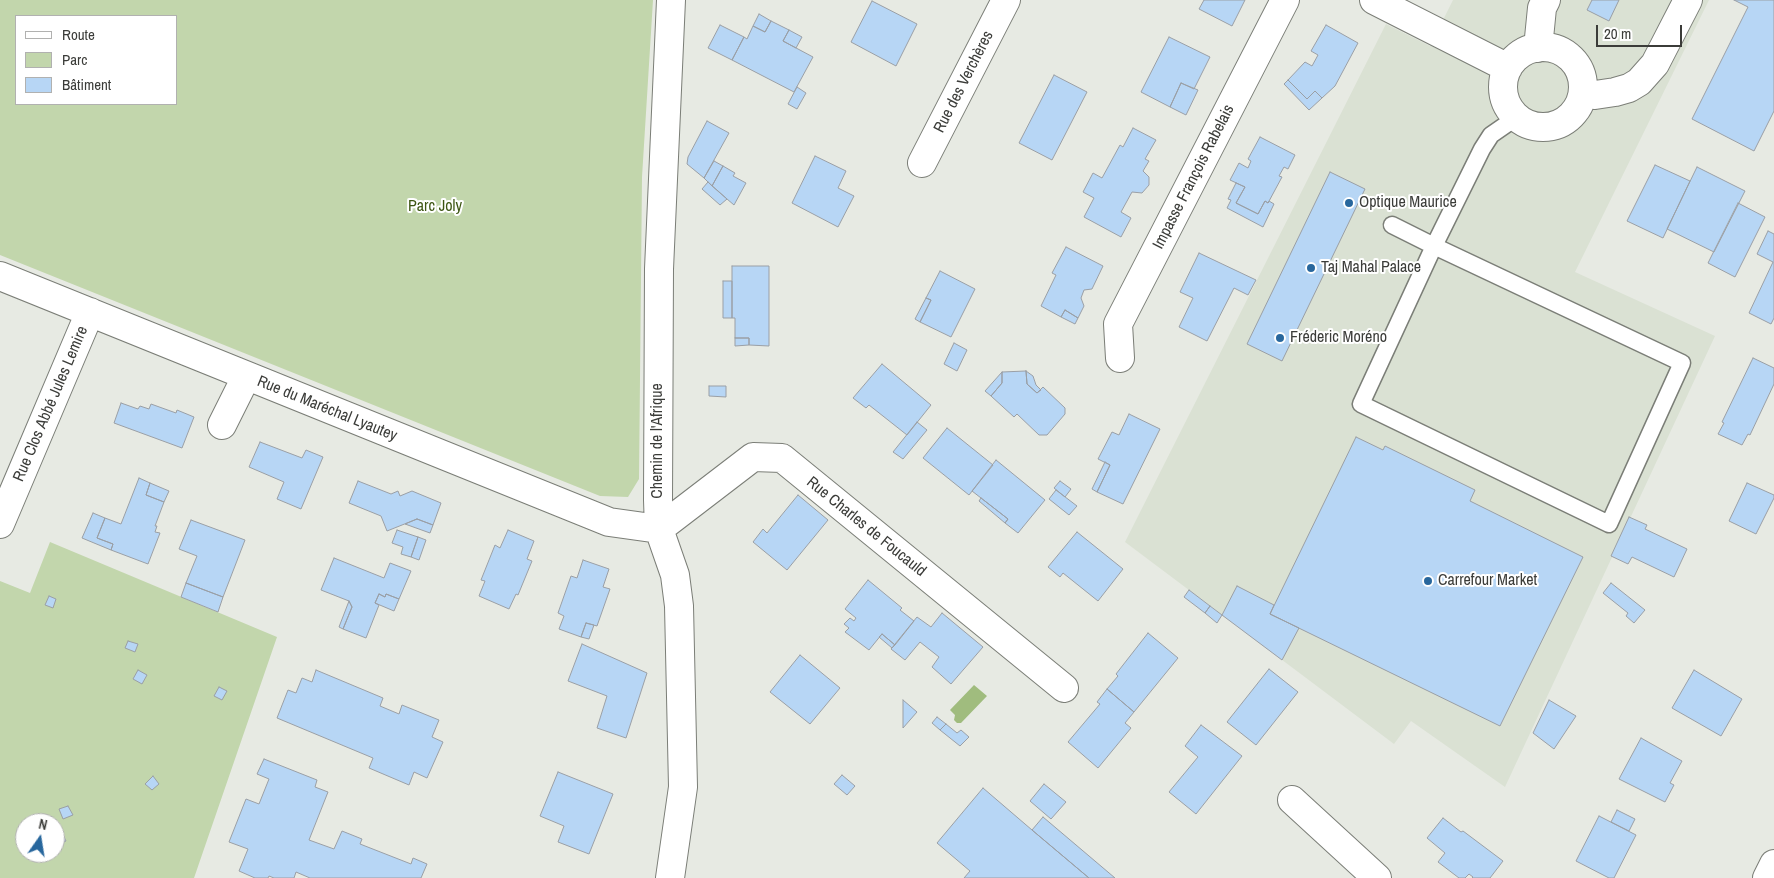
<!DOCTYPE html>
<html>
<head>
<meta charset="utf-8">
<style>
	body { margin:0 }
	#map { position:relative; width:1774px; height:878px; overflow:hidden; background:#e7eae3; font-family:"Archivo Narrow",sans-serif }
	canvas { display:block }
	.legend { position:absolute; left:15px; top:15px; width:162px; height:90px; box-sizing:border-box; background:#fff; border:1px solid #b1b1b0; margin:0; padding:6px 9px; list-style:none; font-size:15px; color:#3b3c39 }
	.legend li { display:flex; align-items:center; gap:10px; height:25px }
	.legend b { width:25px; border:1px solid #b1b1b0 }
	.north { position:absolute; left:15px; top:813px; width:50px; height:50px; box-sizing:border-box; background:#fff; border:1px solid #b1b1b0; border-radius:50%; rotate:13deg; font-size:14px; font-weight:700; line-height:20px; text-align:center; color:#3b3c39 }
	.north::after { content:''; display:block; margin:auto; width:18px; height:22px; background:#28679d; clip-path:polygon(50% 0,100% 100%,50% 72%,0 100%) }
	.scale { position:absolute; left:1596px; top:25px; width:86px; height:22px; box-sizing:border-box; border:2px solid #3b3c39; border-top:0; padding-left:6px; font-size:15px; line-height:18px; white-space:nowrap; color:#3b3c39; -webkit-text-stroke:4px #fff; paint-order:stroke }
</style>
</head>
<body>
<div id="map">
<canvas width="1774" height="878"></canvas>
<ul class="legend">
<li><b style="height:6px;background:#fff"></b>Route</li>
<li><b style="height:14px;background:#c2d6ac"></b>Parc</li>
<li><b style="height:14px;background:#b7d6f5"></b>Bâtiment</li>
</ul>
<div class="north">N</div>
<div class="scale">20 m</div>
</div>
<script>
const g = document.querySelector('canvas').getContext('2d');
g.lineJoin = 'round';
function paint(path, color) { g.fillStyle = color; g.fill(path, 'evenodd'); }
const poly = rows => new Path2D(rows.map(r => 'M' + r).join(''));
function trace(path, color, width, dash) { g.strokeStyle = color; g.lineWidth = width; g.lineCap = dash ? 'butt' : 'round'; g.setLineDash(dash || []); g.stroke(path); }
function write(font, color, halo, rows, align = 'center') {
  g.font = font + ' "Archivo Narrow",sans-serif'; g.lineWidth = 4; g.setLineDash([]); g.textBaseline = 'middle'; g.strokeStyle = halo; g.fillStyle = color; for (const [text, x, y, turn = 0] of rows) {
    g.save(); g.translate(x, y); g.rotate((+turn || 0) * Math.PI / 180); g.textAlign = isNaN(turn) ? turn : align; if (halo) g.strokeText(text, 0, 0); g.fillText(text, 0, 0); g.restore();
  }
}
paint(poly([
	[1453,0,1709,0,1575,272,1715,336,1505,787,1411,721,1394,744,1125,542,1386,24,1430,46]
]), '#dae1d3');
paint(poly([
	[0,0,653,0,642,177,639,479,628,497,600,496,0,255],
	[16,16,176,16,176,104,16,104],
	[50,542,277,637,194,878,0,878,0,581,30,593],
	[25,823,55,823,55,853,25,853]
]), '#c2d6ac');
paint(poly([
	[974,685,987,696,961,723,957,723,954,720,955,715,950,710]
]), '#a0bc7e');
const building = poly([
	[1204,0,1245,0,1232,26,1199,9,1204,0],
	[1592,0,1619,0,1609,21,1587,10,1592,0],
	[1734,0,1774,0,1774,111,1754,151,1692,119,1748,7,1734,0],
	[872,1,917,24,896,66,851,42,872,1],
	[759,14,771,21,765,32,753,26,759,14],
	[771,21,789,30,783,41,813,57,794,92,732,60,744,37,747,39,753,26,765,32,771,21],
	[720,25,744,37,732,60,708,48,720,25],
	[1326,25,1358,43,1335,86,1322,98,1315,91,1307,99,1288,80,1305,62,1312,66,1318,55,1311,51,1326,25],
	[789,30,802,37,796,48,783,41,789,30],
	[1169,37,1210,57,1194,89,1181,83,1170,107,1141,92,1169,37],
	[1054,75,1087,92,1052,160,1019,143,1054,75],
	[1288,80,1307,99,1315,91,1322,98,1309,110,1284,84,1288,80],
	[1181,83,1198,90,1186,115,1170,107,1181,83],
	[797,87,806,93,797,109,788,104,797,87],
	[707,121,729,133,704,178,687,164,688,157,707,121],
	[1133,128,1156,140,1145,159,1149,161,1143,171,1149,177,1149,185,1142,193,1132,192,1121,212,1131,218,1121,237,1084,217,1094,198,1083,192,1093,173,1102,178,1120,145,1123,147,1133,128],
	[1260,137,1295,155,1288,169,1284,167,1279,176,1282,177,1268,203,1265,201,1258,214,1236,203,1245,187,1230,180,1239,163,1248,168,1251,161,1248,159,1260,137],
	[815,156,846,171,838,188,854,196,838,227,792,203,815,156],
	[714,161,723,166,712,186,704,178,714,161],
	[1655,165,1690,181,1663,238,1627,221,1655,165],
	[723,166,735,173,733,176,746,183,734,205,712,186,723,166],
	[1697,167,1745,191,1714,252,1667,229,1697,167],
	[1330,172,1365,189,1282,361,1247,344,1330,172],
	[708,182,727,199,720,205,702,189,708,182],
	[1236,183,1245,187,1236,203,1258,214,1265,201,1268,203,1269,201,1274,204,1263,227,1227,208,1231,200,1228,199,1236,183],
	[1738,203,1765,217,1735,277,1708,263,1738,203],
	[1768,231,1774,234,1774,318,1771,324,1749,313,1773,262,1757,254,1768,231],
	[1066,247,1103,266,1092,289,1084,290,1081,298,1084,306,1078,318,1065,310,1061,317,1041,306,1056,275,1052,273,1066,247],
	[1199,253,1256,280,1248,295,1234,288,1207,341,1179,327,1193,298,1180,292,1199,253],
	[732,266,769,266,769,346,749,345,749,338,735,338,735,318,732,318,732,266],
	[940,271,975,289,951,337,920,322,931,300,926,298,940,271],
	[723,281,732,281,732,318,723,318,723,281],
	[926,298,931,300,920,322,915,319,926,298],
	[1065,310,1078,318,1075,324,1061,317,1065,310],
	[735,338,749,338,749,345,735,346,735,338],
	[954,343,967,350,957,371,944,364,954,343],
	[1753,358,1774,368,1774,384,1750,435,1748,434,1742,445,1718,434,1724,423,1722,422,1753,358],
	[882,364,931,405,907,435,869,405,866,408,853,398,882,364],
	[1026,371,1027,384,1037,393,1043,387,1065,408,1065,414,1047,435,1039,435,1017,414,1014,417,991,396,1002,383,1002,372,1026,371],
	[1026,371,1033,376,1036,385,1041,390,1037,393,1027,384,1026,371],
	[1002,372,1002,383,991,396,985,391,1002,372],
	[709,386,726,386,726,397,709,396,709,386],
	[121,403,138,409,140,406,149,409,151,404,176,413,177,410,194,417,182,448,114,423,121,403],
	[1129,414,1160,429,1123,504,1097,492,1110,465,1098,459,1112,432,1119,435,1129,414],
	[917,422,927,430,903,459,893,452,917,422],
	[947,428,993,465,969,495,923,458,947,428],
	[1356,437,1383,450,1385,446,1475,490,1470,501,1583,557,1500,726,1270,614,1356,437],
	[260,442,302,458,306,450,323,457,301,509,277,499,284,482,249,467,260,442],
	[996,460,1045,500,1018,533,1005,523,1008,519,972,491,996,460],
	[1105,462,1110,465,1097,492,1092,489,1105,462],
	[139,478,150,483,146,495,164,502,155,526,157,526,155,532,160,533,148,564,111,550,113,544,97,538,105,518,121,524,139,478],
	[358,481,391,494,398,491,400,496,412,491,441,503,433,525,417,519,387,531,381,516,349,503,358,481],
	[1060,481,1071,489,1065,497,1054,488,1060,481],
	[150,483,169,491,164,502,146,495,150,483],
	[1747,483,1774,495,1774,498,1756,534,1729,521,1747,483],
	[1056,490,1077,506,1069,515,1049,499,1056,490],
	[798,495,828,520,787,570,753,542,763,529,767,533,798,495],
	[981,498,1008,519,1005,523,979,501,981,498],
	[93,513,105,518,97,538,113,544,111,550,82,538,93,513],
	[1629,517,1647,525,1645,529,1687,549,1674,577,1632,557,1628,564,1611,556,1629,517],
	[417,519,433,525,430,533,405,524,417,519],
	[191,520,245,540,223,597,186,583,197,556,179,549,191,520],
	[397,530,418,537,411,557,401,554,403,547,392,543,397,530],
	[508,530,534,541,527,559,532,561,518,595,516,594,509,609,479,596,485,581,481,580,495,545,500,548,508,530],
	[1077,532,1123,569,1098,601,1063,573,1060,577,1048,567,1077,532],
	[418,537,426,540,419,560,411,557,418,537],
	[334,558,384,578,390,563,411,571,399,599,386,594,385,597,379,594,375,603,379,605,366,638,343,629,352,607,349,601,321,590,334,558],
	[583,560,609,569,603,587,610,589,597,626,586,623,581,637,559,629,564,616,558,613,571,576,577,578,583,560],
	[868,580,902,608,900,610,914,621,895,645,882,634,869,650,845,632,849,628,844,624,850,618,854,621,856,618,845,609,868,580],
	[186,583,223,597,218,612,181,597,186,583],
	[1611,583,1645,610,1634,623,1626,616,1628,613,1603,593,1611,583],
	[1237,586,1274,605,1270,614,1299,628,1282,660,1222,615,1237,586],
	[1189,590,1210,606,1205,613,1184,597,1189,590],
	[379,594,385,597,386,594,399,599,394,611,375,603,379,594],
	[49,596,56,599,53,608,45,605,49,596],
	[349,601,352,607,343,629,339,627,349,601],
	[1210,606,1222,615,1217,623,1205,613,1210,606],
	[942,613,983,647,951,684,932,667,939,657,920,642,905,660,891,649,917,617,931,627,942,613],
	[586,623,594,625,589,639,581,637,586,623],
	[1148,633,1178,658,1134,712,1107,689,1118,676,1116,674,1148,633],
	[882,634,895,645,892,648,879,637,882,634],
	[128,641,138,644,135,652,125,648,128,641],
	[582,644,647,673,626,738,597,728,607,696,568,681,582,644],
	[800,655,840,688,810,724,770,692,800,655],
	[1269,669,1298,692,1256,745,1227,722,1269,669],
	[138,670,147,675,142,684,133,679,138,670],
	[316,670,383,698,380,706,399,714,402,705,439,720,432,737,443,742,427,778,414,772,409,785,369,768,373,758,277,718,288,690,296,693,302,678,312,682,316,670],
	[1694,670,1742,699,1721,736,1672,708,1694,670],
	[219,687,227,691,222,700,214,696,219,687],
	[1107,689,1134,712,1125,723,1131,728,1098,768,1068,742,1100,704,1097,702,1107,689],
	[903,700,917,712,903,728,903,700],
	[1549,700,1576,716,1554,749,1533,733,1549,700],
	[937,717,946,724,940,730,932,723,937,717],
	[946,724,957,733,961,730,969,737,960,746,940,730,946,724],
	[1201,725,1242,756,1196,814,1169,792,1198,757,1185,746,1201,725],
	[1641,738,1682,761,1670,783,1674,785,1665,802,1619,779,1641,738],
	[264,759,317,780,315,787,328,792,309,840,334,849,342,831,362,839,360,844,411,864,413,858,427,864,421,878,310,878,296,872,294,878,274,878,269,876,268,878,255,878,239,871,248,849,229,842,246,799,259,804,269,779,257,774,264,759],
	[558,772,613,794,589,854,558,842,564,826,540,816,558,772],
	[842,775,855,786,847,795,834,784,842,775],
	[153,776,159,784,152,790,145,784,153,776],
	[1044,784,1066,802,1051,819,1030,801,1044,784],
	[983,788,1032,830,1089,878,964,878,970,871,937,843,983,788],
	[68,806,73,815,63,819,59,809,68,806],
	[1617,810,1635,819,1629,831,1611,822,1617,810],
	[1599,816,1636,835,1614,878,1609,878,1576,861,1599,816],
	[1043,817,1115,878,1089,878,1032,830,1043,817],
	[1443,818,1461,832,1463,831,1503,861,1490,878,1472,878,1473,877,1469,874,1465,878,1459,878,1438,862,1445,853,1427,838,1443,818],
	[62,833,66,841,55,846,55,836,62,833]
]);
paint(building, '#b7d6f5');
trace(building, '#9a9fa5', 1);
const service = poly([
	[1392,225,1434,246,1682,363,1609,524,1361,404,1434,246,1482,149,1491,135,1517,117]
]);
const minor = poly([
	[1374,0,1508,68],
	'1503 87a40 40 0 1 1 80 0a40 40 0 1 1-80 0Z',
	[1538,48,1542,8,1546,0],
	[1583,93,1595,95,1615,92,1629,88,1639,82,1655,64,1688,0],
	[922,163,1006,0],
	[0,276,609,522,659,529],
	[1120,358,1118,324,1285,0],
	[222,425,246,377],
	[0,524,90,312],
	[659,529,753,457,782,458,1064,688],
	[1292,800,1377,878],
	[670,878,683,787,679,606,675,575,659,529,658,500,659,269,671,0]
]);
const tertiary = poly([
	[1767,878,1774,864]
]);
trace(service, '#7b7e77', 19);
trace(minor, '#7b7e77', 30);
trace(tertiary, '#7b7e77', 30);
trace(service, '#fff', 16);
trace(minor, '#fff', 28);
trace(tertiary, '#fff', 28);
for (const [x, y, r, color] of [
	[1349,203,5,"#28679d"],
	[1311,268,5,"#28679d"],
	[1280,338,5,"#28679d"],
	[1428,581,5,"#28679d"]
]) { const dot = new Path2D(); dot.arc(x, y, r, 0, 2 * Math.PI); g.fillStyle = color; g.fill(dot); trace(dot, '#fff', 2); }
write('16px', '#3b3c39', '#fff', [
	["Rue des Verchères",964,82,-63],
	["Impasse François Rabelais",1194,177,-63],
	["Rue Clos Abbé Jules Lemire",51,404,-67],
	["Rue du Maréchal Lyautey",327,409,22],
	["Chemin de l'Afrique",658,441,-90],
	["Rue Charles de Foucauld",866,527,39]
]);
write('16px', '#3b3c39', '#fff', [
	["Optique Maurice",1359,203],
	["Taj Mahal Palace",1321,268],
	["Fréderic Moréno",1290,338],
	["Carrefour Market",1438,581]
], 'left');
write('16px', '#3d5613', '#fff', [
	["Parc Joly",435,207]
]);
</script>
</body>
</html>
